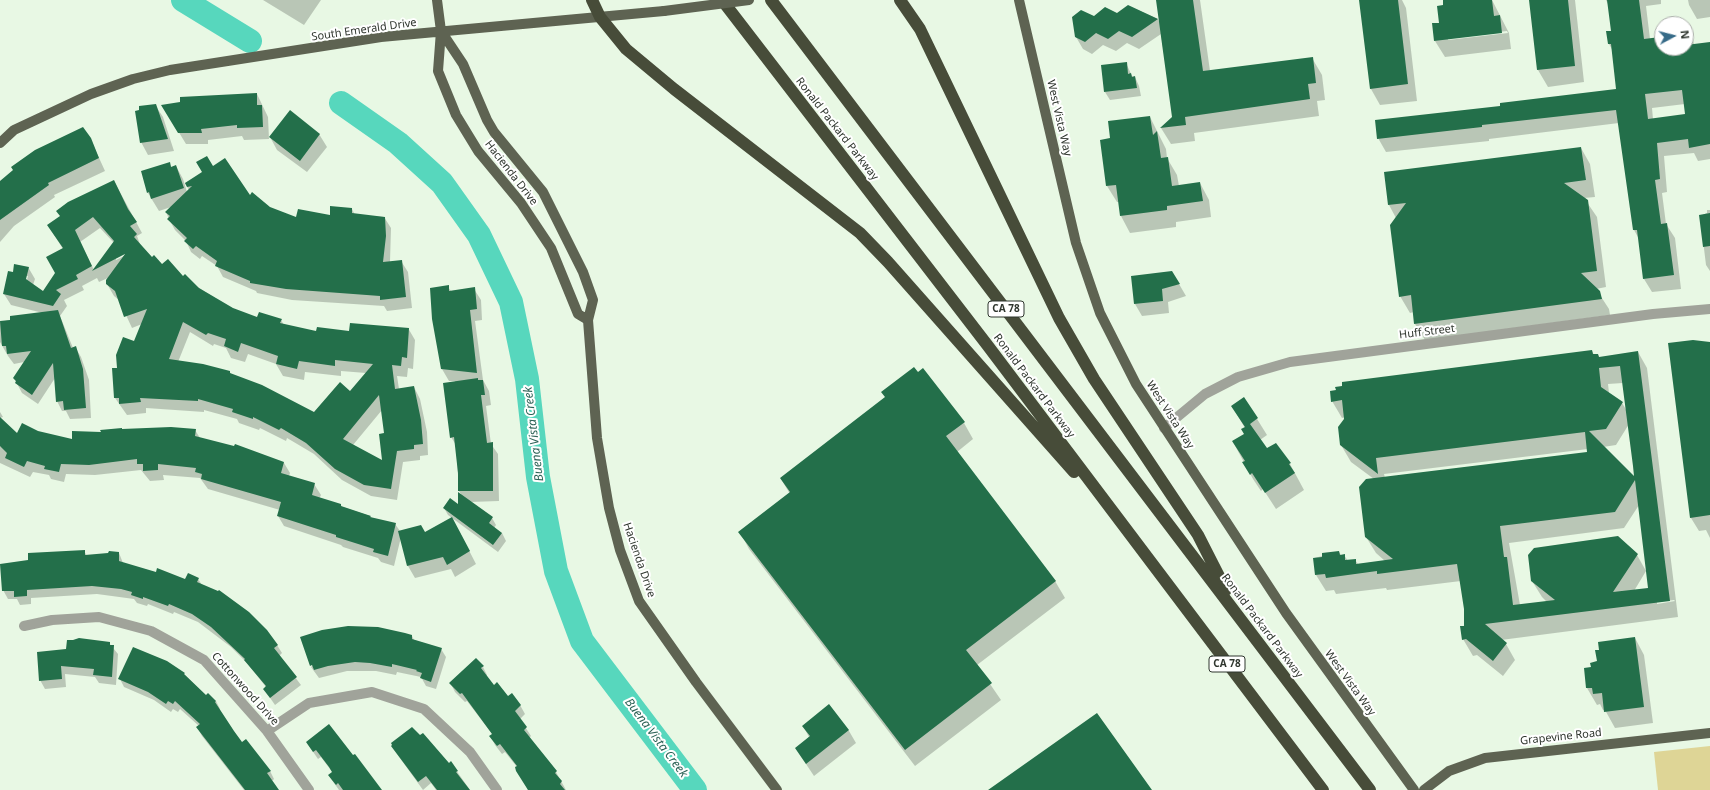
<!DOCTYPE html>
<html>
<head>
<meta charset="utf-8">
<style>
	body { margin:0 }
	#map { position:relative; width:1710px; height:790px; overflow:hidden; background:#e8f8e4; font-family:"Noto Sans",sans-serif }
	canvas { display:block }
	.north { position:absolute; left:1654px; top:16px; width:40px; height:40px; box-sizing:border-box; background:#fff; border:1px solid #acafab; border-radius:50%; rotate:83deg; font-size:11px; font-weight:700; line-height:16px; text-align:center; color:#2f362e }
	.north::after { content:''; display:block; margin:auto; width:14px; height:18px; background:#376b88; clip-path:polygon(50% 0,100% 100%,50% 72%,0 100%) }
</style>
</head>
<body>
<div id="map">
<canvas width="1710" height="790"></canvas>
<div class="north">N</div>
</div>
<script>
const g = document.querySelector('canvas').getContext('2d');
g.lineJoin = 'round';
function paint(path, color) { g.fillStyle = color; g.fill(path, 'evenodd'); }
const poly = rows => new Path2D(rows.map(r => 'M' + r).join(''));
function trace(path, color, width, dash) { g.strokeStyle = color; g.lineWidth = width; g.lineCap = dash ? 'butt' : 'round'; g.setLineDash(dash || []); g.stroke(path); }
function write(font, color, halo, rows, align = 'center') {
  g.font = font + ' "Noto Sans",sans-serif'; g.lineWidth = 4; g.setLineDash([]); g.textBaseline = 'middle'; g.strokeStyle = halo; g.fillStyle = color; for (const [text, x, y, turn = 0] of rows) {
    g.save(); g.translate(x, y); g.rotate((+turn || 0) * Math.PI / 180); g.textAlign = isNaN(turn) ? turn : align; if (halo) g.strokeText(text, 0, 0); g.fillText(text, 0, 0); g.restore();
  }
}
paint(poly([
	[1710,746,1710,790,1658,790,1654,752]
]), '#ded596');
paint(poly([
	[263,0,321,0,304,25],
	[1157,0,1200,0,1210,71,1312,58,1322,75,1325,100,1317,101,1319,116,1194,133,1195,141,1171,144,1161,128,1173,117,1161,34,1139,49,1127,43,1116,51,1103,45,1092,54,1083,49,1076,37,1094,17,1117,15,1129,6,1158,19,1160,24],
	[1361,0,1402,0,1406,8,1417,101,1380,105,1371,89],
	[1444,0,1492,0,1509,33,1511,49,1445,57,1435,41,1445,6],
	[1507,31,1508,33,1448,40,1448,38],
	[1530,0,1575,0,1584,82,1548,87,1538,70],
	[1606,0,1661,0,1661,4,1646,6,1650,39,1662,38,1662,48,1686,48,1686,27,1693,39,1694,45,1710,43,1710,159,1698,161,1694,153,1664,156,1667,192,1662,193,1666,224,1675,238,1681,289,1652,292,1644,279,1639,239,1634,230,1619,123,1489,139,1489,141,1386,152,1378,138,1501,107,1617,90,1613,51,1609,44,1607,32,1612,32,1609,6],
	[1685,104,1686,115,1653,119,1652,108],
	[1688,0,1710,0,1710,17,1697,19,1689,5],
	[1126,63,1132,76,1135,77,1139,86,1141,96,1110,100,1105,92],
	[257,94,268,117,269,139,244,140,242,136,208,140,208,144,186,144,169,116],
	[155,105,163,117,174,151,148,155,141,142],
	[1150,117,1166,149,1167,158,1177,175,1179,186,1200,183,1209,200,1211,217,1176,222,1176,227,1130,233,1121,216,1119,202,1117,202,1107,186,1111,139],
	[319,134,327,147,307,172,277,150,270,137],
	[90,138,105,171,54,195,55,197,14,226,0,242,0,182],
	[1581,148,1590,164,1595,197,1584,198,1597,217,1606,287,1596,289,1609,309,1610,315,1425,340,1415,324,1414,312,1410,313,1400,296,1396,218,1389,205,1385,173],
	[169,163,172,168,176,166,183,179,187,192,189,190,185,183,213,167,250,197,270,208,297,218,331,216,352,209,355,215,384,217,391,228,390,262,401,261,408,272,412,308,387,311,384,306,292,300,257,293,256,291,223,277,217,266,202,256,200,259,191,252,186,241,175,230,169,219,166,212,171,207,159,211,148,193,142,172],
	[114,181,142,233,137,236,141,247,152,258,232,309,258,319,281,320,284,325,317,333,408,328,415,340,413,369,408,368,407,377,397,376,399,389,414,387,420,399,427,432,428,455,420,456,420,460,403,462,397,500,371,496,342,480,314,454,287,438,286,441,260,428,259,430,239,423,237,419,204,410,204,412,146,408,146,413,127,415,115,398,118,369,135,343,142,324,132,328,119,300,114,296,107,284,110,277,99,282,97,278,82,286,84,290,64,300,67,306,60,316,73,348,75,347,81,357,89,380,91,418,70,419,66,411,62,411,57,401,55,378,38,404,22,393,14,378,24,362,14,364,8,356,0,342,0,322,43,313,11,305,4,294,13,273,28,267,35,279,33,285,43,292,56,273,63,249,48,225],
	[100,228,114,243,94,270,80,242],
	[129,251,130,253,116,260,116,258],
	[26,276,28,276,26,284,24,284],
	[190,332,213,346,214,344,226,348,231,358,245,362,248,354,276,364,283,376,304,380,305,372,341,376,341,371,366,373,350,393,315,414,231,375,230,372,178,362],
	[382,410,385,434,383,462,353,445],
	[1707,210,1710,210,1710,271,1706,265,1700,216,1707,213],
	[1132,277,1179,284,1186,296,1168,302,1169,313,1142,316,1135,304],
	[448,287,451,291,474,289,481,300,482,320,475,321,483,380,489,391,491,405,486,406,491,444,498,454,499,501,470,502,492,518,496,525,494,528,502,533,506,541,498,552,448,515,444,508,459,506,462,496,459,491,456,445,451,437,455,381,449,381,442,369,433,318],
	[1710,343,1710,538,1706,530,1699,531,1691,518,1669,344],
	[1592,351,1594,355,1598,355,1600,358,1638,352,1647,368,1678,617,1501,640,1506,644,1515,660,1503,676,1477,655,1473,656,1463,639,1465,609,1461,581,1387,590,1386,588,1336,594,1334,590,1326,591,1316,575,1314,558,1339,552,1341,555,1344,555,1348,561,1355,560,1358,564,1385,561,1376,553,1366,537,1374,479,1351,462,1341,445,1345,417,1342,418,1332,401],
	[1623,383,1627,411,1622,403,1609,393,1608,384],
	[1629,424,1635,479,1603,447,1616,445],
	[1588,449,1588,453,1385,478,1384,474],
	[1639,505,1649,589,1634,591,1646,571,1637,555,1532,581,1542,597,1547,602,1520,605,1509,543,1624,528],
	[1674,600,1675,601,1657,604,1657,602],
	[1244,398,1267,435,1260,440,1267,450,1275,444,1290,464,1304,490,1276,509,1263,489,1261,491,1253,479,1233,442,1245,434,1245,428,1232,406],
	[0,412,3,417,0,418,17,434,38,432,73,440,123,430,195,430,200,438,284,463,290,473,289,476,314,484,321,495,319,499,341,505,342,507,370,516,372,518,395,524,400,531,424,533,459,531,476,564,455,577,451,569,415,578,408,566,401,537,394,566,381,562,378,558,343,547,341,545,284,526,278,516,280,510,208,489,200,478,163,475,164,480,150,481,141,470,95,475,66,474,64,482,51,479,49,475,33,472,30,477,0,463],
	[964,423,973,439,957,452,1055,581,1065,598,977,665,1001,700,915,766,749,549,740,532,790,494,781,479],
	[84,551,87,556,119,553,123,563,186,581,198,579,202,585,277,645,282,653,279,656,301,685,275,705,264,689,266,687,247,663,231,647,198,622,174,612,173,614,148,604,147,606,137,603,134,599,97,594,31,598,31,604,20,605,17,599,8,599,3,590],
	[412,636,414,640,441,649,446,657,436,689,426,686,421,677,397,672,396,675,376,671,347,671,319,678,311,667,317,662,302,638],
	[1635,638,1644,655,1653,723,1615,728,1605,710,1603,710,1600,704,1597,705,1587,688,1585,669,1592,668,1598,662],
	[109,643,118,654,116,685,99,683,95,677,65,674,66,687,45,689,40,680,67,650],
	[166,661,184,674,206,696,216,701,220,709,219,711,242,743,270,771,274,779,272,781,278,790,244,790,202,736,197,727,199,726,180,709,178,712,173,709,171,712,154,700,124,687,120,679],
	[483,667,487,675,486,676,494,686,520,705,525,714,520,719,531,736,529,738,556,772,566,790,528,790,517,767,505,752,502,754,495,745,491,737,493,735,467,701,465,702,455,692,451,684],
	[829,705,849,731,856,743,814,776,796,749,809,737,803,726],
	[307,743,381,790,339,790,329,776,333,773,321,757,318,759],
	[392,747,449,764,451,763,470,790,436,790,431,783,423,790]
]), '#0003');
trace(poly([
	[183,0,250,41],
	[341,103,398,143,442,183,479,235,511,302,527,379,538,477,556,571,582,641,695,790]
]), '#57d7bd', 24);
paint(poly([
	[1156,0,1193,0,1203,71,1313,57,1316,83,1308,84,1310,99,1185,117,1186,125,1160,128,1172,117],
	[1359,0,1398,0,1408,84,1370,89],
	[1443,0,1492,0,1494,16,1500,15,1502,33,1434,41,1432,23,1439,23,1437,6,1443,5],
	[1529,0,1568,0,1575,66,1537,70],
	[1607,0,1639,0,1644,39,1660,37,1661,48,1686,48,1686,45,1710,42,1710,144,1689,148,1688,139,1657,143,1660,179,1655,180,1661,224,1667,223,1674,275,1643,279,1637,230,1633,230,1616,110,1482,125,1482,127,1377,139,1375,120,1500,106,1500,103,1616,89,1611,44,1608,44,1606,31,1611,31],
	[1682,90,1685,114,1648,119,1645,94],
	[1128,5,1158,19,1132,37,1119,31,1108,39,1096,33,1085,42,1075,37,1072,17,1081,10,1094,16,1105,7,1117,13],
	[1127,62,1128,74,1131,73,1132,77,1135,76,1137,88,1104,92,1101,65],
	[257,93,257,105,262,105,263,127,237,128,237,125,201,129,202,133,178,133,161,105,180,102,180,97],
	[156,104,168,139,140,143,135,111,139,110,139,106],
	[290,110,320,134,300,161,269,137],
	[1150,116,1153,135,1157,131,1161,158,1168,157,1172,186,1200,182,1203,201,1167,206,1167,210,1120,216,1116,185,1106,186,1100,140,1110,138,1108,121],
	[83,127,91,138,99,158,48,183,49,185,0,220,0,181,13,170,11,167,35,150],
	[1581,147,1586,180,1564,183,1588,200,1597,271,1581,273,1600,291,1602,299,1414,324,1411,295,1399,297,1390,225,1406,203,1388,205,1384,172],
	[207,156,213,166,225,158,250,195,252,192,270,207,296,217,298,209,330,215,330,206,352,208,352,213,385,217,386,236,383,262,402,260,406,297,380,300,380,296,286,289,250,283,250,281,215,266,217,261,196,246,193,249,184,241,187,238,167,219,170,216,165,212,192,186,187,187,185,183,202,172,196,162],
	[170,162,171,167,176,165,184,188,151,199,149,192,147,193,141,171],
	[114,180,128,209,137,222,130,226,137,234,134,237,152,257,154,255,162,264,168,259,183,276,185,274,199,288,233,308,257,317,259,312,282,319,280,323,316,331,317,327,349,331,350,323,409,328,407,358,402,357,401,366,392,365,395,389,414,386,421,420,423,444,414,445,414,449,397,451,391,489,364,485,335,469,306,443,281,428,279,430,253,417,253,419,232,412,233,409,198,399,198,401,140,398,141,402,119,404,119,398,114,398,112,368,117,368,116,355,123,337,134,341,147,309,124,317,115,291,106,284,106,280,125,254,92,271,114,241,93,217,75,230,92,266,76,275,78,279,56,290,61,294,53,306,3,294,8,271,13,272,14,264,29,267,26,279,43,291,55,273,46,257,63,248,47,225,60,216,56,211,68,202],
	[183,322,206,335,208,333,226,339,224,346,238,352,241,343,278,356,276,364,297,369,299,361,335,366,335,360,373,364,350,391,340,382,314,412,262,385,230,373,230,371,203,364,169,359],
	[379,395,384,433,379,434,382,460,343,439],
	[1710,213,1710,246,1703,247,1699,215],
	[1172,271,1180,284,1162,289,1163,301,1134,304,1131,276],
	[449,285,449,291,475,287,477,309,470,310,477,373,441,369,432,319,430,288],
	[58,310,71,348,76,346,83,369,86,408,64,410,63,401,56,402,53,363,32,395,15,383,16,381,13,378,31,351,7,354,6,346,2,346,0,321,10,320,10,316],
	[1693,340,1710,342,1710,515,1690,518,1668,343],
	[1592,350,1593,354,1598,354,1599,357,1638,351,1670,601,1485,624,1507,643,1493,661,1466,639,1462,640,1460,626,1464,626,1464,609,1457,564,1377,574,1377,571,1326,578,1325,574,1315,575,1313,558,1322,557,1322,553,1339,551,1340,555,1345,554,1345,560,1356,559,1356,564,1393,559,1365,537,1359,487,1366,479,1587,452,1585,432,1376,458,1378,474,1340,445,1338,427,1344,419,1342,400,1331,402,1330,391,1336,390,1335,387,1342,386,1342,382],
	[1620,366,1633,466,1634,476,1589,431,1606,429,1623,402,1601,387,1599,368],
	[1635,480,1648,588,1613,592,1638,554,1618,536,1534,548,1528,555,1531,581,1555,600,1513,605,1507,557,1504,557,1500,526,1615,512],
	[914,367,918,372,923,368,965,422,946,436,1056,581,966,650,992,683,905,750,738,532,790,492,780,478,885,397,881,392],
	[478,378,478,380,483,380,485,395,481,395,487,443,493,442,493,491,458,491,458,473,454,437,450,438,443,383],
	[1244,397,1258,418,1250,424,1267,448,1276,443,1291,463,1289,464,1295,473,1265,493,1252,473,1250,475,1242,462,1245,461,1232,441,1244,434,1241,429,1245,427,1231,406],
	[0,417,17,433,22,423,38,431,72,439,72,431,101,432,100,430,122,428,122,429,171,427,196,429,195,436,234,446,235,444,284,462,281,473,315,483,312,495,341,504,341,506,371,516,370,517,396,523,388,556,373,552,374,549,336,537,336,535,277,516,281,502,201,479,202,474,195,472,196,468,158,464,158,470,143,471,143,464,137,464,137,459,89,465,61,464,59,472,44,469,45,466,27,461,24,467,5,458,7,453,0,446],
	[458,492,493,517,489,523,502,533,493,545,443,508,450,498,458,504],
	[452,517,470,551,447,565,443,557,407,566,398,531,421,525,425,532],
	[85,550,85,555,108,553,109,551,119,552,119,561,156,572,157,568,185,579,188,573,199,578,197,582,218,591,219,590,249,612,267,630,278,645,274,648,297,677,270,698,263,689,266,686,244,660,245,659,211,627,192,614,169,604,168,606,143,597,143,599,131,595,132,592,121,589,92,586,27,590,27,596,14,597,14,591,2,591,0,564,28,560,28,553],
	[348,626,378,627,405,633,412,635,412,639,442,648,431,682,420,678,422,673,416,671,417,670,392,664,392,667,370,663,355,662,328,666,314,670,312,665,310,666,300,637,322,630],
	[1635,637,1644,707,1604,712,1602,693,1593,694,1592,688,1586,688,1584,668,1591,667,1590,663,1597,661,1595,650,1599,650,1598,642],
	[79,638,110,642,110,645,114,645,112,677,93,675,94,669,61,666,62,679,39,681,37,652,66,649,67,640,73,640],
	[133,647,167,661,185,673,184,674,206,695,208,693,216,701,215,702,234,731,242,742,246,739,271,771,267,773,279,790,245,790,196,727,200,724,175,701,173,704,168,701,166,704,148,692,118,679],
	[476,658,484,666,481,668,494,685,497,682,508,696,512,693,521,705,515,711,527,727,524,730,557,771,555,773,562,781,560,784,565,790,528,790,516,771,515,767,517,766,500,744,497,746,489,736,492,734,462,693,460,694,449,683],
	[829,704,849,730,806,764,795,748,810,736,802,726],
	[1097,713,1152,790,988,790],
	[329,724,353,755,355,754,382,790,343,790,338,783,336,785,328,775,332,772,329,767,316,750,313,752,306,742],
	[412,727,420,735,423,733,449,763,451,761,458,771,456,772,470,790,437,790,426,776,418,782,391,746,392,745,391,743]
]), '#236f4a');
trace(poly([
	[1164,428,1205,394,1238,377,1290,362,1653,314,1710,309],
	[24,626,52,620,99,617,151,631,204,660,267,731,309,790],
	[267,731,309,703,372,692,424,709,470,752,497,790]
]), '#a0a39a', 10);
trace(poly([
	[437,0,441,31,438,71,456,115,478,151,521,203,551,248,578,314,588,320],
	[1019,0,1076,243,1100,313,1136,384,1286,613,1414,790],
	[441,31,463,64,487,120,494,132,543,192,583,272,593,300,588,320,597,438,609,508,620,550,639,601,696,682,777,790],
	[0,143,14,130,91,94,133,79,170,70,381,37,664,11],
	[1424,790,1449,771,1485,758,1710,733]
]), '#5e6352', 10);
trace(poly([
	[592,0,600,17,626,49,674,89,860,233,888,262,1074,472],
	[722,0,988,346,1323,790],
	[771,0,1370,790],
	[900,0,920,29,1059,318,1094,379,1198,535,1226,590]
]), '#474c39', 12);
trace(poly([
	[664,11,749,0]
]), '#5e6352', 10);
for (const [x, y, w] of [
	[1006,309,36],
	[1227,664,36]
]) { const box = new Path2D(); box.roundRect(x - w / 2, y - 8, w, 16, 3); g.fillStyle = '#fff'; g.fill(box); trace(box, '#2f362e', 1); }
write('bold 10px', '#2f362e', null, [
	["CA 78",1006,309],
	["CA 78",1227,664]
]);
write('11px', '#2f362e', '#fff', [
	["South Emerald Drive",364,30,-8],
	["West Vista Way",1059,118,77],
	["Ronald Packard Parkway",837,129,52],
	["Hacienda Drive",511,173,52],
	["Huff Street",1427,332,-7],
	["Ronald Packard Parkway",1034,386,53],
	["West Vista Way",1170,415,57],
	["Hacienda Drive",639,560,71],
	["Ronald Packard Parkway",1262,626,53],
	["West Vista Way",1350,683,54],
	["Cottonwood Drive",245,689,48],
	["Grapevine Road",1561,737,-6]
]);
write('italic 12px', '#2e6357', '#fff', [
	["Buena Vista Creek",534,434,-97],
	["Buena Vista Creek",656,738,53]
]);
</script>
</body>
</html>
